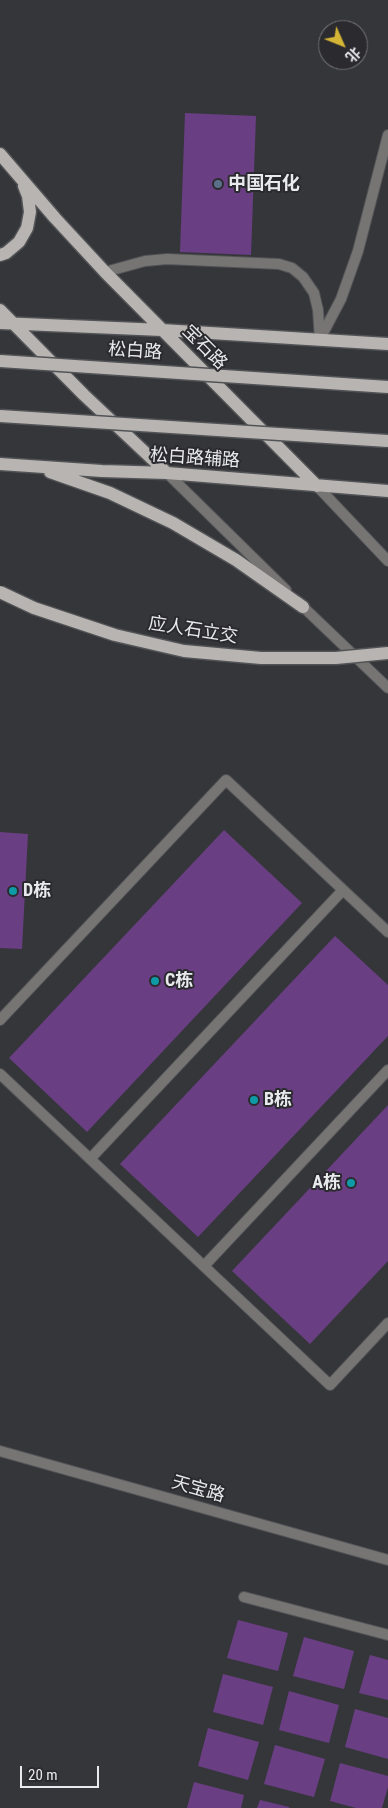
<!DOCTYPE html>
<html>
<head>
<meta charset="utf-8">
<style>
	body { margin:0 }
	#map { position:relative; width:388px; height:1808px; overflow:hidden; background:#35363a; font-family:"Roboto Condensed","Noto Sans SC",sans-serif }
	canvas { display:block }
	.north { position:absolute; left:318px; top:20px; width:50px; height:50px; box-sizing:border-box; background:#2b2b2f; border:1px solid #77777b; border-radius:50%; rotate:134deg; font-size:14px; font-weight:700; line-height:20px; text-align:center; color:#e9eaec }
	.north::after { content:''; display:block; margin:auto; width:18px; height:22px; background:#d5b535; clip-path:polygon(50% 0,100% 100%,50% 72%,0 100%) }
	.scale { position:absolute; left:20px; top:1766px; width:79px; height:22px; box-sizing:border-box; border:2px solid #e9eaec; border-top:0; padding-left:6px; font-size:15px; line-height:18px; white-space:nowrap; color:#e9eaec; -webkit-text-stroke:4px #2b2b2f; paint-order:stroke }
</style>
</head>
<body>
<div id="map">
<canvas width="388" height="1808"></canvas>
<div class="north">北</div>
<div class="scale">20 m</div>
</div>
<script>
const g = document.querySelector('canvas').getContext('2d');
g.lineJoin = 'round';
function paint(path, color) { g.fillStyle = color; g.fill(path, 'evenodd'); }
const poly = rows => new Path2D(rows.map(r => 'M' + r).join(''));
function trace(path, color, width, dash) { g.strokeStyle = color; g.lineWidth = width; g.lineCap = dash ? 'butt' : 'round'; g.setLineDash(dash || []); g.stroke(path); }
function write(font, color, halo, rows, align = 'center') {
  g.font = font + ' "Roboto Condensed","Noto Sans SC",sans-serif'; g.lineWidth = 4; g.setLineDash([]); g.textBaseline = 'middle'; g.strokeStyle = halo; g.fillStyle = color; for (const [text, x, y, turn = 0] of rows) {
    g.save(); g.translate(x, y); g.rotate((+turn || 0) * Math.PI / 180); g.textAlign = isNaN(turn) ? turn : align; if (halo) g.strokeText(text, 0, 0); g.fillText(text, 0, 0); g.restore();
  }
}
paint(poly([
	[185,113,256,116,251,255,180,252],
	[224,830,302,903,87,1132,9,1058],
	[0,832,28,834,22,949,0,948],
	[335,936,388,985,388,1036,198,1237,120,1164],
	[388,1105,388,1261,310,1344,232,1271],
	[238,1620,288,1633,278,1671,227,1658],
	[304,1637,354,1651,344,1689,293,1676],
	[370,1655,388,1660,388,1700,359,1693],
	[223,1674,273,1687,263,1725,213,1712],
	[289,1691,339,1705,329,1743,279,1730],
	[355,1709,388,1718,388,1759,345,1747],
	[208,1728,259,1742,248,1780,198,1766],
	[275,1745,325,1759,314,1797,264,1784],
	[340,1763,388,1776,388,1787,382,1808,356,1808,330,1801],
	[194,1782,244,1795,241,1808,187,1808],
	[260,1800,289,1807,289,1808,257,1808]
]), '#6a3e83');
const service = poly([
	[105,272,145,261,167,259,279,264,292,268,303,277,314,293,318,310,320,340],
	[320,339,341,299,358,251,388,135],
	[0,1020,226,780,388,932],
	[0,1074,330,1385,388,1323],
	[90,1159,343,890],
	[204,1266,388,1070],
	[244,1597,388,1635]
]);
const tertiary = poly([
	[167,473,286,590],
	[317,486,388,561],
	[298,602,388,688],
	[0,1451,388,1560]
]);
const primary = poly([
	[0,154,55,218,105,272,317,486],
	[0,255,6,253,19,242,27,228,30,212,28,196,24,186],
	[0,310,84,395,167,473],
	[0,323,162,330,388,344],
	[0,464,102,471,167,473,388,491],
	[50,472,110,493,173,523,236,560,303,607]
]);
trace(service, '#525356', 12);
trace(tertiary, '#525356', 12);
trace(primary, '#525356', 15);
trace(service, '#777574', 10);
trace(tertiary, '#777574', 10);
trace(primary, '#b8b4b1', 12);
const primaryBridge = poly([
	[0,361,388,387],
	[0,416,388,441],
	[0,592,34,608,115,635,184,651,261,658,336,658,388,653]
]);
trace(primaryBridge, '#525356', 15, []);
trace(primaryBridge, '#b8b4b1', 12);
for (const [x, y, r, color] of [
	[218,184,5,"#5c6f8a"],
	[13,891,5,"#0f9aa8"],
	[155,981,5,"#0f9aa8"],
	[254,1100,5,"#0f9aa8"],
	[351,1183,5,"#0f9aa8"]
]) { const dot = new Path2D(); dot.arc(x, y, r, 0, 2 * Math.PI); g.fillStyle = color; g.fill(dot); trace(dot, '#2b2b2f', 2); }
write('bold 18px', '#e9eaec', '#2b2b2f', [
	["中国石化",228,184],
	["D栋",23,891],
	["C栋",165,981],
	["B栋",264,1100],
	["A栋",341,1183,"right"]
], 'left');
write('18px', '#e9eaec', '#2b2b2f', [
	["宝石路",204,348,45],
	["松白路",135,352,4],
	["松白路辅路",195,459,4],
	["应人石立交",193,631,9],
	["天宝路",198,1490,16]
]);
</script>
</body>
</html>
